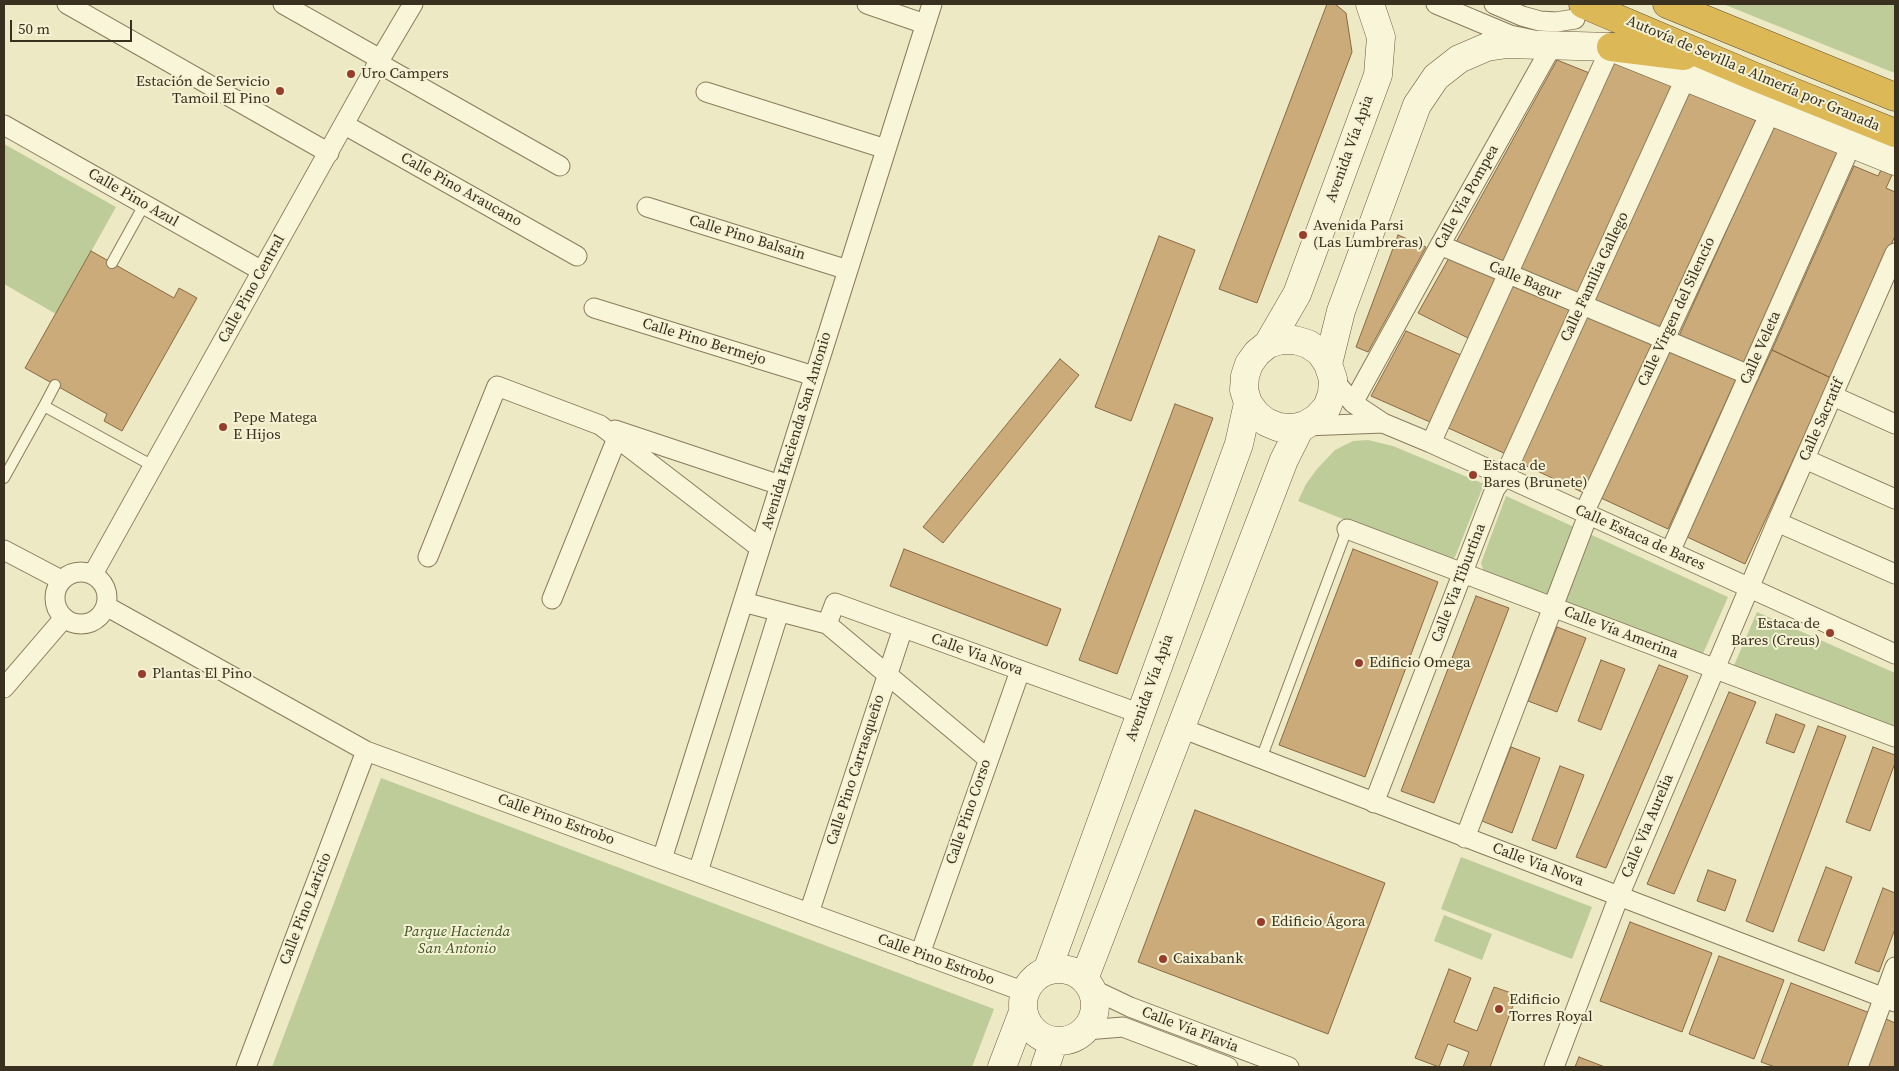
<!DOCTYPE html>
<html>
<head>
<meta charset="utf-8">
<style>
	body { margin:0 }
	#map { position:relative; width:1899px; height:1071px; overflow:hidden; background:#eee9c5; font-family:"Source Serif 4",serif }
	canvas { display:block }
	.frame { position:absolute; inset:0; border:5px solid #39301f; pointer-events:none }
	.scale { position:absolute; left:10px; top:20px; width:122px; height:22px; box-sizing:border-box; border:2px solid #39301f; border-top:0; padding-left:6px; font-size:15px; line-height:18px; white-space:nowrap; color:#39301f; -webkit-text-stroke:4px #f5f2d4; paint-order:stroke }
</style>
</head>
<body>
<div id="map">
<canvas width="1899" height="1071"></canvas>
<div class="frame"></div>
<div class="scale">50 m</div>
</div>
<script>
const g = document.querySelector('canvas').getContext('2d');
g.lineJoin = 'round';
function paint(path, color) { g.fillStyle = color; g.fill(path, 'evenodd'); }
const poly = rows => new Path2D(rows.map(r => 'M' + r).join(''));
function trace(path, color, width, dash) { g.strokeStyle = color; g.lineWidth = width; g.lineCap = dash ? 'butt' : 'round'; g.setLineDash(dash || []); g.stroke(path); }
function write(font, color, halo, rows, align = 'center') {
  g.font = font + ' "Source Serif 4",serif'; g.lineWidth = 4; g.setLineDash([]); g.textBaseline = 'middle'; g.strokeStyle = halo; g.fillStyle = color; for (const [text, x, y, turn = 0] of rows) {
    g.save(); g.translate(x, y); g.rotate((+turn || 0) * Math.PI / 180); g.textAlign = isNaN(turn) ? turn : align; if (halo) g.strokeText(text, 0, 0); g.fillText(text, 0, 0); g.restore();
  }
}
paint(poly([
	[1723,4,1895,4,1895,73,1887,70],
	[4,144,116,207,56,314,4,284],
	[1368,440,1393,446,1484,484,1455,557,1450,562,1298,501,1306,484,1317,469,1335,450,1353,441],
	[1506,496,1728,597,1702,656,1484,572,1481,563],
	[1757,612,1895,673,1895,731,1732,670],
	[381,778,994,1009,972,1067,272,1067],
	[1461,857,1592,907,1572,959,1441,909],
	[1444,915,1492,934,1482,960,1434,941]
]), '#bdcc99');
const building = poly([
	[1327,4,1335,4,1346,13,1352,52,1257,303,1219,289,1327,4],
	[1616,55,1677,83,1578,296,1518,267,1616,55],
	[1557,60,1592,74,1504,266,1455,244,1557,60],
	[1690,90,1757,121,1661,329,1593,301,1690,90],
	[1775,123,1841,153,1745,366,1679,336,1775,123],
	[1854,166,1878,176,1881,170,1892,175,1886,188,1895,192,1895,236,1831,378,1772,350,1854,166],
	[1398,235,1426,247,1368,352,1356,347,1398,235],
	[1159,236,1195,250,1131,421,1095,407,1159,236],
	[91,251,174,298,179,288,197,298,122,431,104,421,107,414,25,368,91,251],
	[1449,258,1496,277,1468,338,1418,313,1449,258],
	[1511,281,1571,308,1506,454,1446,427,1511,281],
	[1587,312,1655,344,1584,493,1516,461,1587,312],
	[1406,331,1461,355,1430,422,1371,396,1406,331],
	[1671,346,1737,377,1668,529,1601,498,1671,346],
	[1772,350,1831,378,1745,564,1685,536,1772,350],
	[1060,359,1079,375,943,543,923,527,1060,359],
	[1175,404,1213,418,1117,674,1079,660,1175,404],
	[904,549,1061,609,1047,646,890,586,904,549],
	[1353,549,1438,582,1365,777,1279,745,1353,549],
	[1476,596,1509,608,1434,803,1401,791,1476,596],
	[1557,627,1586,638,1557,712,1528,701,1557,627],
	[1601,660,1625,669,1601,730,1578,721,1601,660],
	[1659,665,1688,676,1606,868,1576,857,1659,665],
	[1729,692,1756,702,1674,894,1647,884,1729,692],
	[1776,714,1805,725,1794,753,1766,743,1776,714],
	[1818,726,1846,736,1773,932,1746,921,1818,726],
	[1511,747,1540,758,1512,833,1482,821,1511,747],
	[1873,747,1895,755,1895,763,1870,831,1846,822,1873,747],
	[1560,766,1584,775,1556,849,1532,840,1560,766],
	[1195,810,1385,883,1328,1034,1138,962,1195,810],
	[1826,867,1852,877,1824,951,1798,941,1826,867],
	[1708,870,1736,880,1725,911,1697,901,1708,870],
	[1883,888,1895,893,1895,929,1879,972,1855,963,1883,888],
	[1630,922,1712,953,1682,1032,1600,1001,1630,922],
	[1719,956,1784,980,1754,1059,1689,1034,1719,956],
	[1449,969,1471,978,1454,1022,1477,1031,1494,987,1517,995,1490,1067,1463,1067,1469,1052,1448,1044,1439,1067,1415,1058,1449,969],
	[1791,983,1870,1013,1850,1067,1775,1067,1761,1062,1791,983],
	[1884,1018,1895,1023,1895,1067,1866,1067,1884,1018],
	[1579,1057,1605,1067,1575,1067,1579,1057]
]);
paint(building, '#ccab7b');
trace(building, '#886941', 1);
const lane = poly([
	[112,263,144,205],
	[44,406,55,385],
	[4,478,44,406,153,466],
	[1261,759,1347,529]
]);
const street = poly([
	[67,4,329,153],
	[283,4,380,59],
	[867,4,925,24],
	[1494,4,1522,16,1540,21,1556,22,1575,19],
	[378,63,560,166],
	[706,92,886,149],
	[4,125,262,271],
	[345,125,577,256],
	[647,207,848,270],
	[1440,245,1749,375],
	[594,308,814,376],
	[1333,379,1353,403,1383,423,1431,443,1895,654],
	[1833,396,1895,424],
	[1353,403,1440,245,1553,44,1510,35,1436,4],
	[1305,426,1383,423],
	[615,430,780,485],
	[1431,443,1611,47],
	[1805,459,1895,499],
	[1584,513,1771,111],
	[1777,522,1895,574],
	[1347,529,1895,737],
	[4,550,61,580],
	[1670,552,1852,143],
	[428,557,497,386,600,425,760,548],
	'55 598a26 26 0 1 1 52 0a26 26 0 1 1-52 0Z',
	[93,574,378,63,413,4],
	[552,599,617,438],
	[743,602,827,624,988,759],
	[106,606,366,751,1025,992],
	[827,624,835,603,1141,714],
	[4,688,64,618],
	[1181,728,1895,1002],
	[1374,803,1495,489,1504,477,1686,77],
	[1465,838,1588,515],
	[662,859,932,4],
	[698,872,779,612],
	[809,913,903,628],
	[920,954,1020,671],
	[1092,989,1130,1007,1289,1067],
	[1086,1030,1123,1027,1228,1067],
	[246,1067,366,751],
	[1554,1067,1619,896,1777,522,1895,253],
	[1858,1067,1895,967]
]);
const secondary = poly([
	[1268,344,1281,340,1295,340,1308,344,1320,352,1328,364,1333,379,1332,394,1327,407,1317,418,1304,426,1291,428,1278,427,1266,422,1256,414,1248,403,1244,390,1245,376,1249,364,1257,353,1268,344,1297,294,1378,75,1381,37,1370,4],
	[1328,364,1341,311,1417,105,1436,77,1459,59,1487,47,1507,44,1611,47,1895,161],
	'1023 1005a36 36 0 1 1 72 0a36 36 0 1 1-72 0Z',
	[1047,971,1239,444,1248,403],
	[1084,979,1284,460,1301,426],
	[1002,1067,1023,1012],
	[1045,1067,1054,1041]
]);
const highway = poly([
	[1583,4,1753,76,1895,133],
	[1667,4,1895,97],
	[1611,47,1684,56]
]);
trace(lane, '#897b5b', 12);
trace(street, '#897b5b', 21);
trace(secondary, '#6b5c3e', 29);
trace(highway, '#57482f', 29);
trace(lane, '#f9f5d8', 10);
trace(street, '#f9f5d8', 19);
trace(secondary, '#f9f5d8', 28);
trace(highway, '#dcb857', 28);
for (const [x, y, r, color] of [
	[351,74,5,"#973d2c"],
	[280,91,5,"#973d2c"],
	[1303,235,5,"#973d2c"],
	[223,427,5,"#973d2c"],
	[1473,475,5,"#973d2c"],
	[1830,633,5,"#973d2c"],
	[1359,663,5,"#973d2c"],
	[142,674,5,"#973d2c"],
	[1261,922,5,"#973d2c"],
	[1163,959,5,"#973d2c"],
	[1499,1009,5,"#973d2c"]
]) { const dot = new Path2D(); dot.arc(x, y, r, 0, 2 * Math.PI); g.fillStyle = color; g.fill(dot); trace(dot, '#f5f2d4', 2); }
write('15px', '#39301f', '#f5f2d4', [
	["Uro Campers",361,74],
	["Estación de Servicio",270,82,"right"],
	["Tamoil El Pino",270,99,"right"],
	["Avenida Parsi",1313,226],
	["(Las Lumbreras)",1313,243],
	["Pepe Matega",233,418],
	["E Hijos",233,435],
	["Estaca de",1483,466],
	["Bares (Brunete)",1483,483],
	["Estaca de",1820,624,"right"],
	["Bares (Creus)",1820,641,"right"],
	["Edificio Omega",1369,663],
	["Plantas El Pino",152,674],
	["Edificio Ágora",1271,922],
	["Caixabank",1173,959],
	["Edificio",1509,1000],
	["Torres Royal",1509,1017]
], 'left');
write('15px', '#39301f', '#f5f2d4', [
	["Autovía de Sevilla a Almería por Granada",1753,74,23],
	["Avenida Vía Apia",1350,149,-70],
	["Calle Pino Araucano",461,190,29],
	["Calle Via Pompea",1467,197,-61],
	["Calle Pino Azul",133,198,30],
	["Calle Pino Balsain",747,238,17],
	["Calle Familia Gallego",1595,277,-65],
	["Calle Bagur",1525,281,23],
	["Calle Pino Central",252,289,-61],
	["Calle Virgen del Silencio",1677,312,-65],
	["Calle Pino Bermejo",704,342,17],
	["Calle Veleta",1761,348,-66],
	["Calle Sacratif",1822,420,-66],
	["Avenida Hacienda San Antonio",797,431,-73],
	["Calle Estaca de Bares",1640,538,24],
	["Calle Via Tiburtina",1459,583,-69],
	["Calle Vía Amerina",1621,633,21],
	["Calle Via Nova",977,655,20],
	["Avenida Vía Apia",1150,688,-70],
	["Calle Pino Carrasqueño",856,770,-72],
	["Calle Pino Corso",969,812,-71],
	["Calle Pino Estrobo",556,820,20],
	["Calle Via Aurelia",1648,826,-67],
	["Calle Via Nova",1538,865,21],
	["Calle Pino Laricio",306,909,-69],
	["Calle Pino Estrobo",936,960,20],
	["Calle Vía Flavia",1190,1030,21]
]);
write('italic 15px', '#415526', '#f5f2d4', [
	["Parque Hacienda",457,932],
	["San Antonio",457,949]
]);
</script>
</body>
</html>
